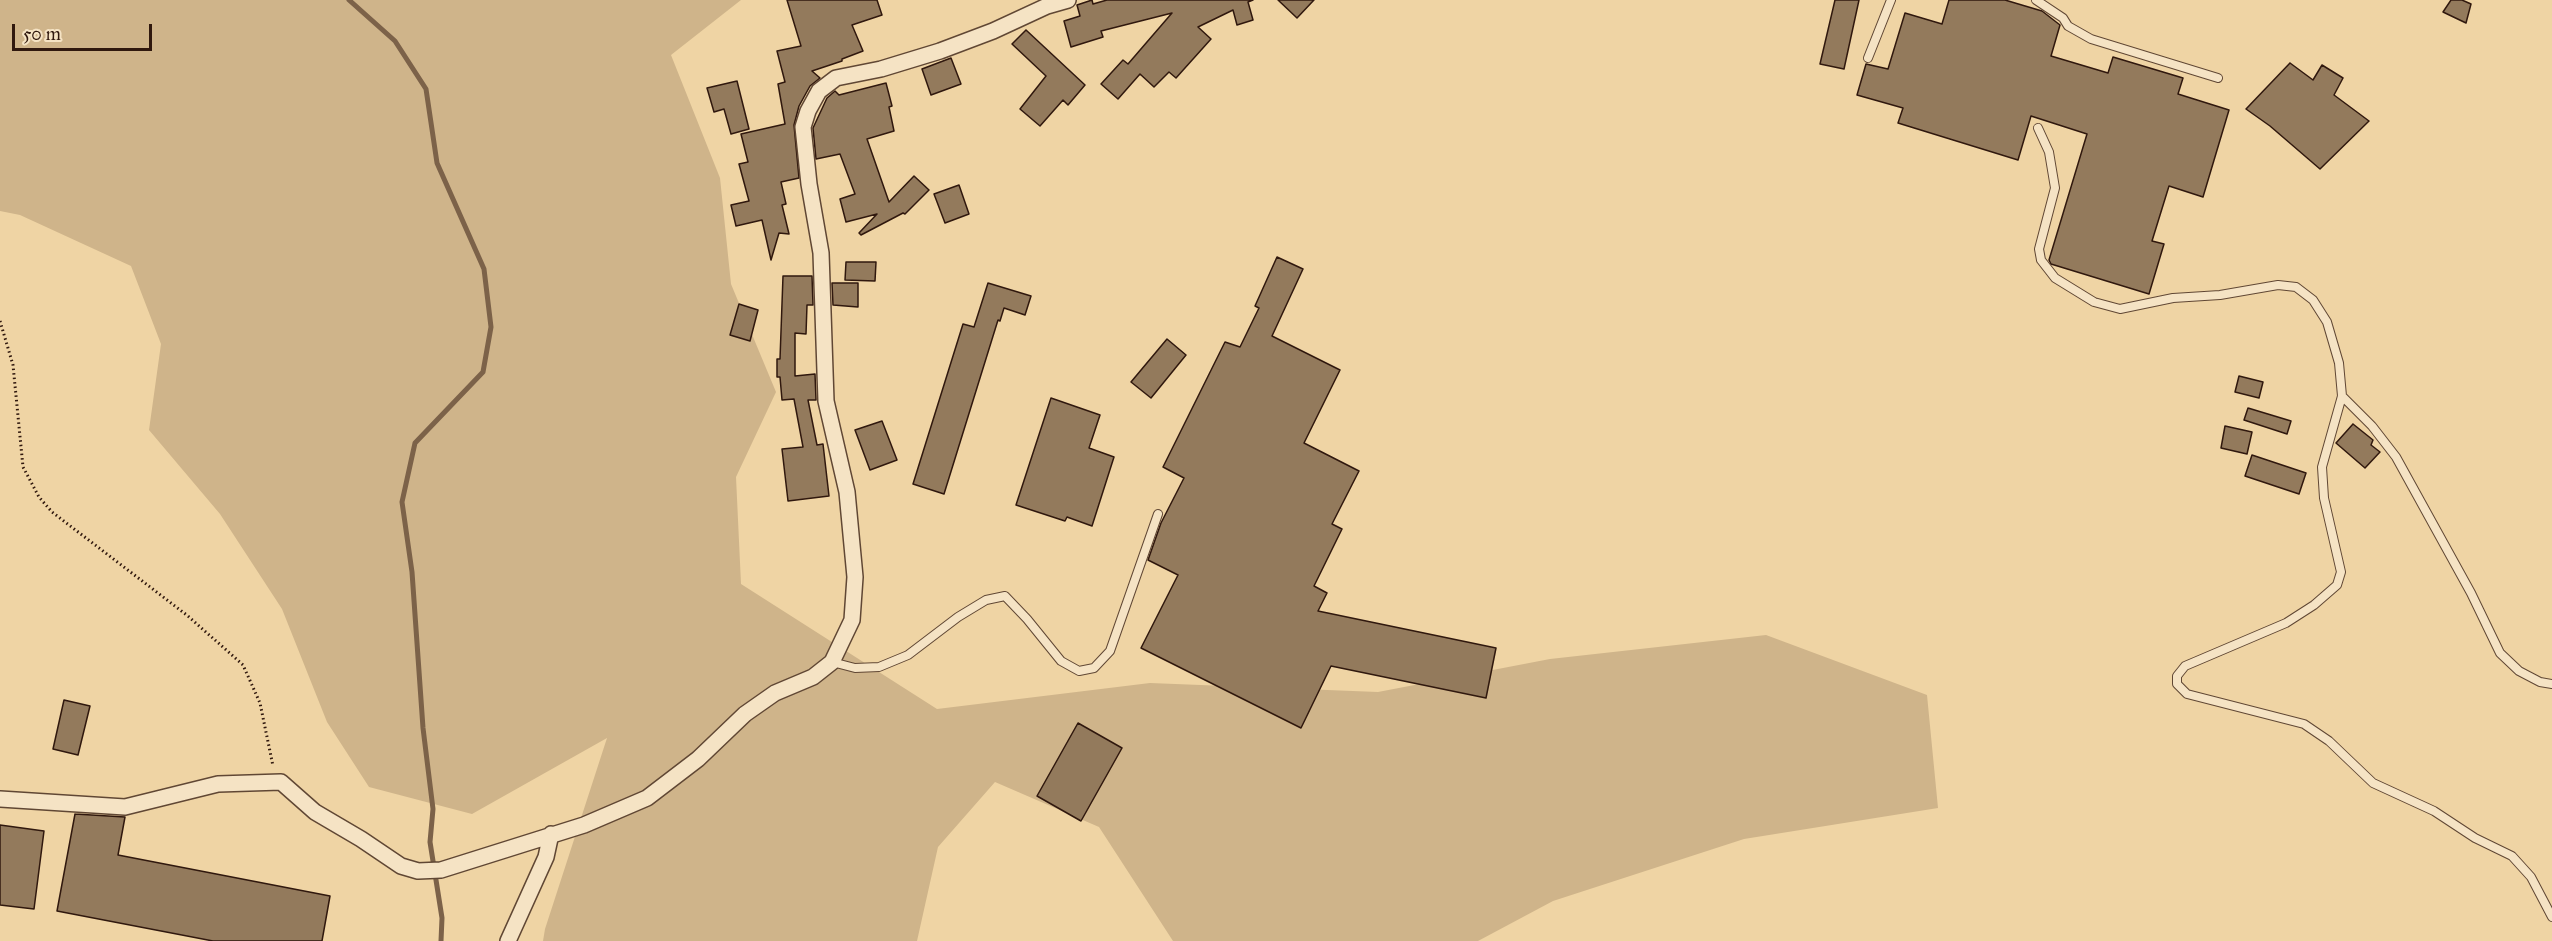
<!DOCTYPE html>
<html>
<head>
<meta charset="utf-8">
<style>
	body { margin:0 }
	#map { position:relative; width:2552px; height:941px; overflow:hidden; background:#efd4a4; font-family:"IM FELL Great Primer",serif }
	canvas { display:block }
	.scale { position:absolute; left:12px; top:24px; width:140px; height:27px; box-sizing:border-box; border:3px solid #30180e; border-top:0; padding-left:8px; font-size:18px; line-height:21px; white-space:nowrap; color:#30180e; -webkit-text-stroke:4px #f5e3c4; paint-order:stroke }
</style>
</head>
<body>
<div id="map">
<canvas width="2552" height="941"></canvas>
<div class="scale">50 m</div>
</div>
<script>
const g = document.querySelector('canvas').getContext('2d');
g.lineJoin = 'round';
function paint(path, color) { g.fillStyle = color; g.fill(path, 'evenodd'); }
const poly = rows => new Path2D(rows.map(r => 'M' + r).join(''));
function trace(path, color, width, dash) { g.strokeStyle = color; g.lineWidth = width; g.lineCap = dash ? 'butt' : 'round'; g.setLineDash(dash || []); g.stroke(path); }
paint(poly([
	[0,0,741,0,671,55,720,178,731,284,776,392,736,477,741,584,937,709,1150,683,1378,692,1550,659,1766,635,1927,695,1938,808,1744,839,1553,901,1478,941,1173,941,1099,827,995,782,938,847,917,941,543,941,545,929,607,738,472,814,369,787,327,722,282,609,220,514,149,430,161,344,131,266,20,215,0,211]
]), '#cfb48a');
trace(poly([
	[349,0,395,41,426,89,437,163,484,269,491,327,483,372,415,443,402,502,412,572,423,728,433,809,430,842,442,918,441,941]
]), '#7c6249', 5);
const building = poly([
	[787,0,877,0,882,15,852,25,863,51,842,59,842,61,812,71,820,78,810,86,799,106,794,125,799,178,781,182,786,204,782,205,789,234,779,233,771,260,762,220,736,226,731,205,749,201,739,164,748,162,741,134,785,124,778,84,785,82,777,51,801,46,787,0],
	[1092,0,1093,4,1107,0,1253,0,1248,2,1253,20,1237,25,1233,10,1198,27,1211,39,1176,78,1169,72,1154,87,1140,74,1118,99,1101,84,1123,60,1128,64,1172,13,1101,31,1103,37,1071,47,1064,21,1080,16,1077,5,1092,0],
	[1278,0,1314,0,1297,18,1278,0],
	[1835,0,1859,0,1844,69,1820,64,1835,0],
	[1949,0,2005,0,2042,11,2060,25,2051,56,2108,73,2113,57,2183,78,2178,94,2229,110,2203,197,2169,186,2152,241,2164,244,2149,294,2051,264,2049,260,2087,134,2031,116,2018,160,1898,123,1903,108,1857,95,1866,64,1888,69,1905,13,1942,24,1949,0],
	[2451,0,2462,0,2471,4,2466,23,2443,12,2451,0],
	[1026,30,1085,85,1068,105,1063,100,1040,126,1020,109,1046,76,1012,44,1026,30],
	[951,58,961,84,931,95,922,69,951,58],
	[2290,63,2313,80,2322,65,2343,78,2334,95,2369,121,2320,169,2270,126,2246,109,2290,63],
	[737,81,749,129,731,134,724,109,714,112,707,88,737,81],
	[886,83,892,106,889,107,894,131,867,139,889,202,914,176,929,190,905,214,903,213,861,235,859,233,877,214,846,222,840,199,855,194,840,154,816,159,813,128,827,98,835,91,839,95,886,83],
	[959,185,969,214,945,223,934,194,959,185],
	[1277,257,1303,269,1272,336,1340,370,1304,443,1359,471,1332,524,1342,529,1314,586,1327,593,1318,611,1496,648,1486,698,1331,666,1301,728,1141,648,1178,575,1148,560,1161,523,1184,478,1163,467,1225,342,1240,347,1259,308,1255,306,1277,257],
	[846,262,876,262,875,281,845,280,846,262],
	[783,276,812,276,813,305,807,305,806,334,795,333,795,376,815,374,816,400,808,400,817,445,823,444,829,496,788,501,782,449,803,447,794,399,782,400,780,377,777,377,777,359,780,359,783,276],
	[832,283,858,283,858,307,833,305,832,283],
	[988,283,1031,296,1025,315,1004,308,1000,321,998,320,944,494,913,484,963,324,974,327,988,283],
	[739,304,758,310,750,341,730,335,739,304],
	[1167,339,1186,355,1151,398,1131,382,1167,339],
	[2239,376,2263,382,2259,398,2235,392,2239,376],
	[1051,398,1100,415,1089,448,1114,457,1092,526,1067,517,1065,521,1016,505,1051,398],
	[2248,408,2291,421,2287,434,2244,420,2248,408],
	[882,421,897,460,870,470,855,430,882,421],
	[2353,424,2373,440,2371,445,2380,452,2365,468,2336,443,2353,424],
	[2225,426,2252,432,2247,454,2221,448,2225,426],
	[2252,455,2306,473,2299,494,2245,476,2252,455],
	[64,700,90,706,78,755,53,749,64,700],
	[1078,723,1122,748,1081,821,1037,796,1078,723],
	[75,814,125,817,118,855,330,896,322,941,213,941,57,911,75,814],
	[0,825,44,831,34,909,0,905,0,825]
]);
paint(building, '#937a5c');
trace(building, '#30180e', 1.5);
const service = poly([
	[2036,0,2063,18,2068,26,2091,39,2218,78],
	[1868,58,1891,0],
	[2038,128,2049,152,2055,188,2039,249,2041,260,2055,278,2094,302,2120,309,2173,298,2220,295,2278,285,2296,287,2313,300,2327,322,2339,363,2342,396,2322,467,2324,498,2341,572,2337,585,2314,605,2286,623,2185,666,2177,676,2177,684,2187,694,2304,724,2329,741,2373,783,2434,811,2475,838,2512,856,2531,877,2552,917],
	[2342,396,2372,426,2396,457,2471,593,2500,653,2519,671,2540,682,2552,684],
	[832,662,855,668,879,667,908,655,958,617,986,600,1005,596,1027,619,1061,661,1079,671,1094,668,1110,651,1158,514]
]);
const minor = poly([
	[0,799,125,807,218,784,281,782,315,812,361,839,401,866,418,871,441,870,584,825,647,798,698,759,745,714,775,693,813,677,832,662,852,620,855,577,847,492,826,401,821,253,809,184,803,127,808,111,819,91,836,78,881,69,940,51,993,31,1047,6,1068,0],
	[508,941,546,857,551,834]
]);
trace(service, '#604734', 10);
trace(minor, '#604734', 18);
trace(poly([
	[0,321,13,365,23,467,39,497,52,512,188,616,243,665,260,703,273,766]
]), '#30180e', 3, [1.5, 3]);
trace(service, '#f5e3c4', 8);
trace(minor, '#f5e3c4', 15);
</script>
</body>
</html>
